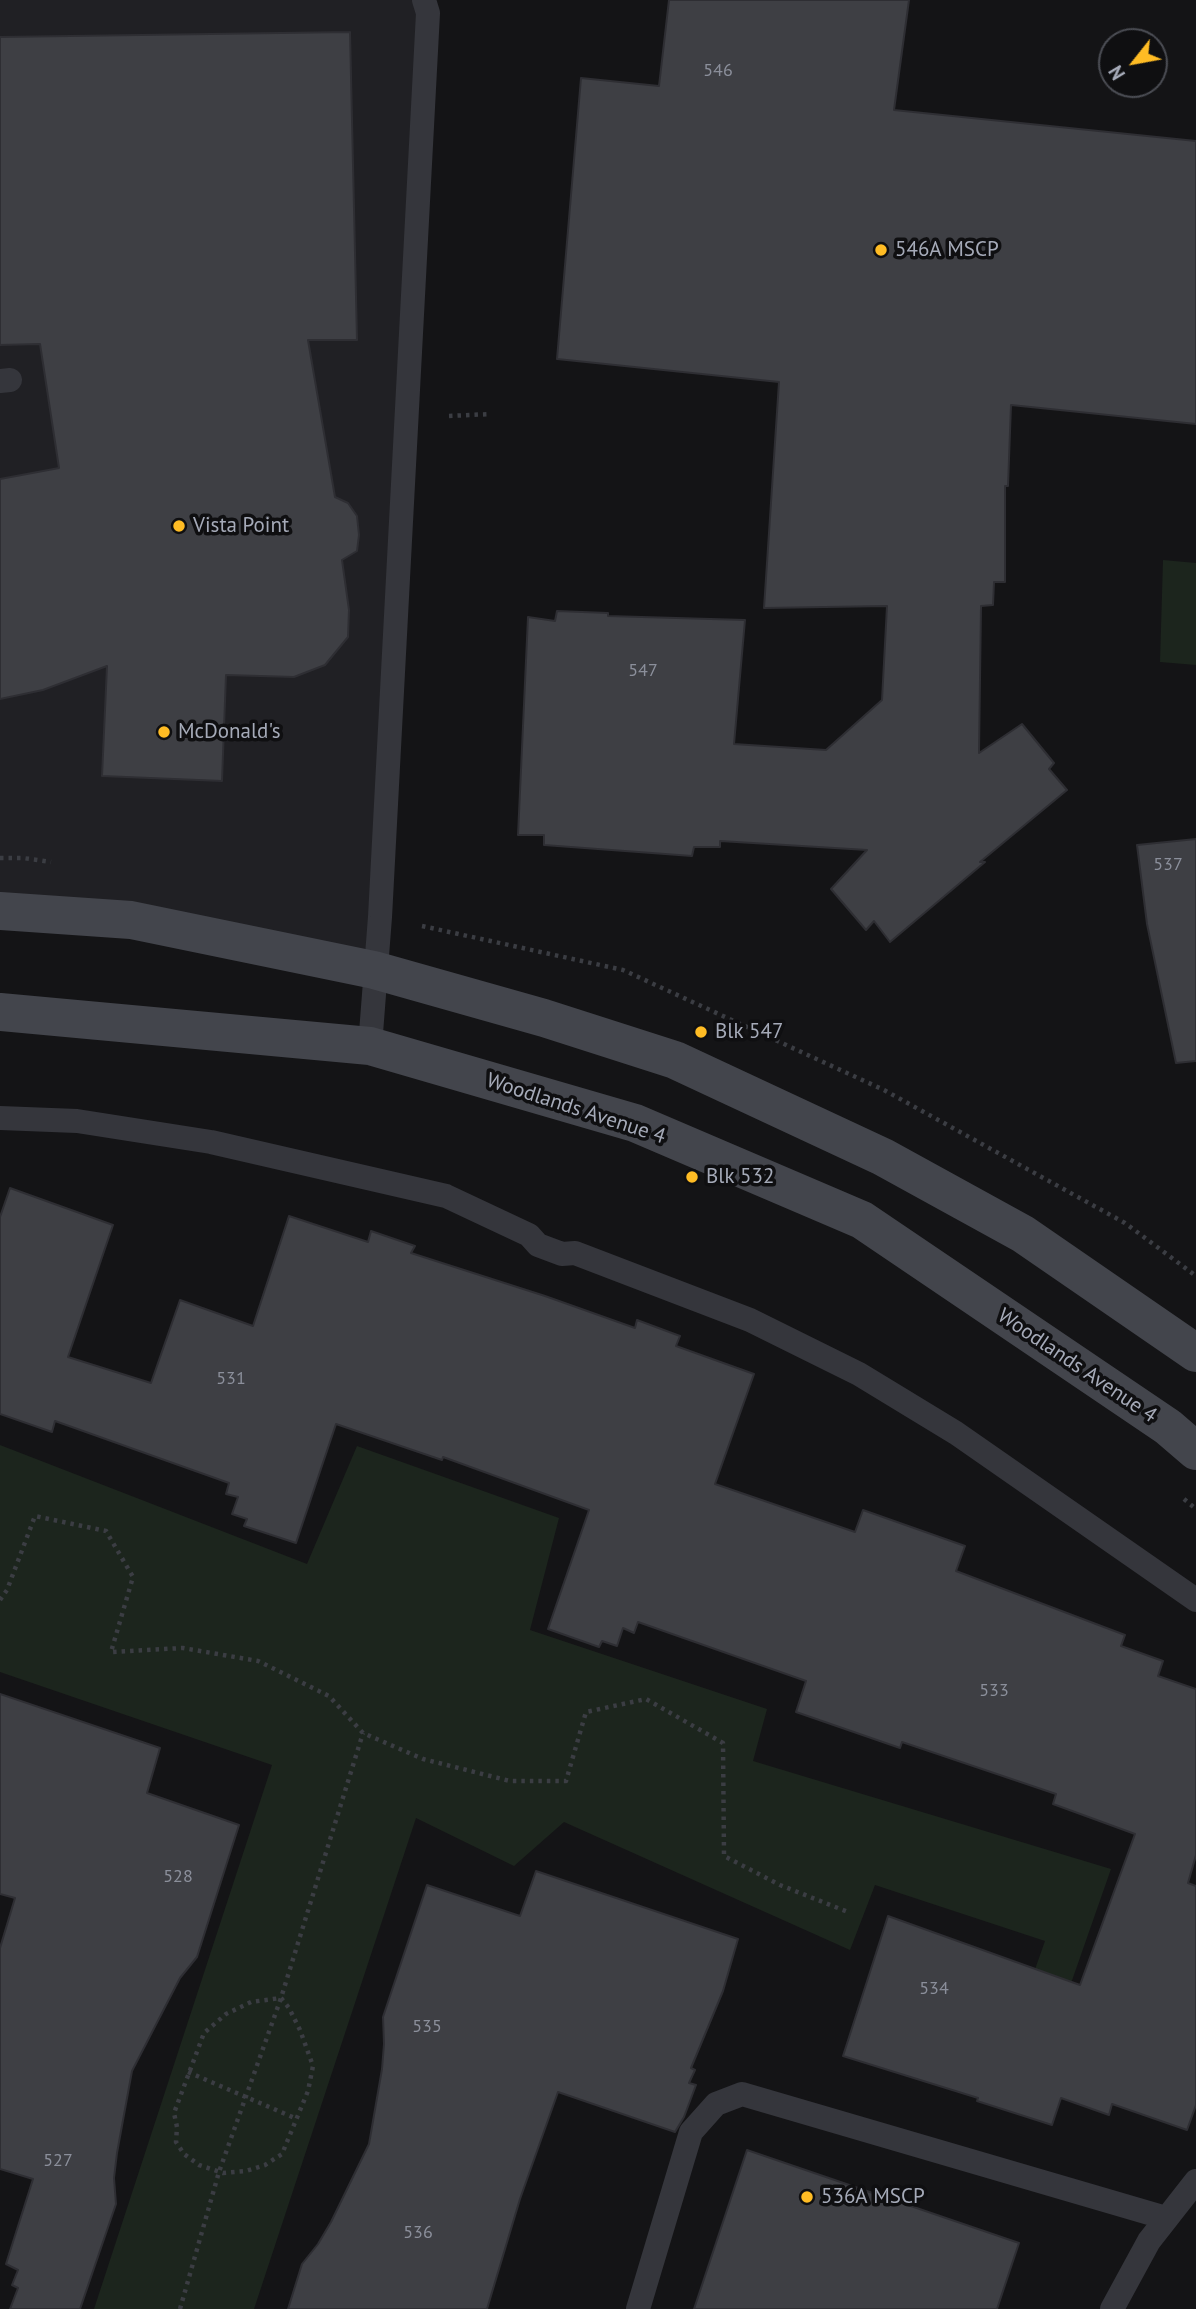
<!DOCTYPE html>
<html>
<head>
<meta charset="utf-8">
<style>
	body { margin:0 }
	#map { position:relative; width:1196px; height:2309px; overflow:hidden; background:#141416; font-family:"PT Sans",sans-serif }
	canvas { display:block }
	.north { position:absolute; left:1098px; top:28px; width:70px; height:70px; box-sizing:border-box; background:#0f0f11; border:2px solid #4b4d54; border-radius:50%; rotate:239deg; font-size:19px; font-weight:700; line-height:28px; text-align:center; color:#a5aab8 }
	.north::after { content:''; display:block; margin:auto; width:24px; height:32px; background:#ffbc24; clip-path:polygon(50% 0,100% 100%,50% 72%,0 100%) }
</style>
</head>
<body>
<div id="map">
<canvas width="1196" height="2309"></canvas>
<div class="north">N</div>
</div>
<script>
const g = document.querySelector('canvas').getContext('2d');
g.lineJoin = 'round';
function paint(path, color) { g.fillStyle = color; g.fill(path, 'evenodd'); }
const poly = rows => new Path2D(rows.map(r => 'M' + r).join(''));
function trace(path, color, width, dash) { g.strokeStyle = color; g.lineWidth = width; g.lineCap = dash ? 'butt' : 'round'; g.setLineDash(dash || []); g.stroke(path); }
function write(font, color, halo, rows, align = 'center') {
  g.font = font + ' "PT Sans",sans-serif'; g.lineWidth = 7; g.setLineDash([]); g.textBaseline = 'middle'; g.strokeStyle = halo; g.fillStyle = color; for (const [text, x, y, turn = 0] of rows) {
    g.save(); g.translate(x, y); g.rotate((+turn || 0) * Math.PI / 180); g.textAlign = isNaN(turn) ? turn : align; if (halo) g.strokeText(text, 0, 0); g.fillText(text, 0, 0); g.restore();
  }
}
paint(poly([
	[0,0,427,0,373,969,0,915]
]), '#202024');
paint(poly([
	[1163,560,1196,563,1196,665,1160,662],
	[0,1445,307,1564,357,1446,559,1518,530,1630,767,1709,753,1761,1111,1869,1069,1989,1033,1975,1045,1941,875,1885,850,1950,564,1822,514,1866,416,1818,254,2309,94,2309,272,1765,0,1672]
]), '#1c251d');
const building = poly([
	[669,0,909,0,894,110,1196,141,1196,424,1011,405,1008,486,1005,486,1005,582,994,582,993,605,981,606,979,753,1022,724,1054,763,1049,769,1067,790,980,862,985,862,890,942,874,921,866,930,831,889,867,850,720,841,720,847,694,847,692,856,544,845,544,835,518,835,528,617,555,621,557,611,608,613,608,616,745,620,734,744,826,750,882,700,887,606,764,608,779,382,557,359,581,78,659,86,669,0],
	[350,32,357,340,308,340,335,497,348,503,357,516,359,535,357,551,342,560,349,610,348,637,325,665,294,677,226,675,222,781,102,776,107,666,43,690,0,699,0,479,59,468,40,344,0,345,0,37,350,32],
	[1196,839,1196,1061,1176,1063,1147,924,1137,845,1196,839],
	[10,1188,113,1225,68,1357,151,1383,180,1300,253,1326,289,1216,368,1242,371,1231,415,1246,411,1253,545,1296,635,1328,637,1320,680,1336,676,1346,754,1374,715,1484,855,1532,863,1510,965,1546,956,1571,1125,1635,1121,1646,1163,1661,1158,1676,1196,1689,1196,1855,1188,1883,1196,1886,1196,2105,1187,2130,1112,2104,1109,2115,1061,2098,1052,2125,977,2101,978,2098,843,2056,888,1916,1080,1985,1135,1834,1053,1804,1056,1794,902,1742,900,1748,796,1712,806,1681,638,1622,634,1633,623,1628,617,1646,602,1641,599,1647,548,1629,589,1510,443,1457,442,1460,336,1424,296,1543,244,1526,247,1519,232,1514,238,1497,226,1494,229,1483,55,1421,52,1432,0,1414,0,1217,10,1188],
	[0,1694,160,1748,147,1793,239,1825,197,1957,180,1978,132,2071,117,2153,114,2178,116,2204,80,2309,10,2309,18,2288,12,2285,18,2270,6,2264,33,2179,0,2169,0,1948,15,1898,0,1894,0,1694],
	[536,1871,738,1939,723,1991,691,2068,695,2070,689,2083,696,2085,684,2117,675,2132,558,2092,520,2199,487,2309,288,2309,302,2264,318,2244,331,2222,369,2144,382,2069,384,2044,383,2017,427,1885,520,1916,536,1871],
	[747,2150,1019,2243,997,2309,694,2309,747,2150]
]);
paint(building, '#3e3f44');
trace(building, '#2e2e33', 2);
trace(poly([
	[449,416,491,414],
	[0,858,23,858,51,862],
	[422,926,623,970,884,1090,1125,1223,1196,1276],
	[1184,1499,1196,1509],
	[0,1600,7,1590,35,1516,106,1531,133,1577,111,1652,183,1648,258,1661,329,1696,363,1733,423,1759,510,1781,566,1781,586,1712,646,1699,723,1743,724,1856,780,1885,848,1912],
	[281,1998,289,2008,300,2030,313,2066,308,2091,282,2154,265,2165,246,2171,223,2173,199,2165,184,2154,176,2142,177,2127,174,2113,204,2033,226,2014,251,2002,281,1998],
	[188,2072,297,2119],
	[180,2309,219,2172,281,1998,363,1733]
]), '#3b3d43', 4.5, [3.5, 5]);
trace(poly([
	[0,381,10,380],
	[370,1046,380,917,428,13,424,0],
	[0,1118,77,1121,211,1142,446,1196,529,1235,538,1245,562,1254,575,1253,750,1320,859,1374,956,1433,1196,1600],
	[638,2309,691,2132,716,2104,742,2094,1166,2218],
	[1112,2309,1149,2241,1196,2181]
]), '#35363c', 24);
trace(poly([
	[0,911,131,920,374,970,544,1018,675,1060,883,1157,1023,1234,1196,1353],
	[0,1012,370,1046,635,1123,862,1220,1168,1427,1196,1451]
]), '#43454c', 38);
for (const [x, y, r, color] of [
	[881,250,7,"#ffbc24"],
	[179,526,7,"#ffbc24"],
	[164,732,7,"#ffbc24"],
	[701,1032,7,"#ffbc24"],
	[692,1177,7,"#ffbc24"],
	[807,2197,7,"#ffbc24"]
]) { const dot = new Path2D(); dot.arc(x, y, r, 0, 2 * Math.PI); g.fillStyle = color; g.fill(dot); trace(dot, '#0f0f11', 2.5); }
write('18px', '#8b8f9b', null, [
	["546",718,71],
	["547",643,671],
	["537",1168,865],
	["531",231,1379],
	["533",994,1691],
	["528",178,1877],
	["534",934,1989],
	["535",427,2027],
	["527",58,2161],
	["536",418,2233]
]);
write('21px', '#a5aab8', '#0f0f11', [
	["546A MSCP",895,250],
	["Vista Point",193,526],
	["McDonald's",178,732],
	["Blk 547",715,1032],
	["Blk 532",706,1177],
	["536A MSCP",821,2197]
], 'left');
write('21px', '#a5aab8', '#0f0f11', [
	["Woodlands Avenue 4",576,1109,18],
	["Woodlands Avenue 4",1077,1366,34]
]);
</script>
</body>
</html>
